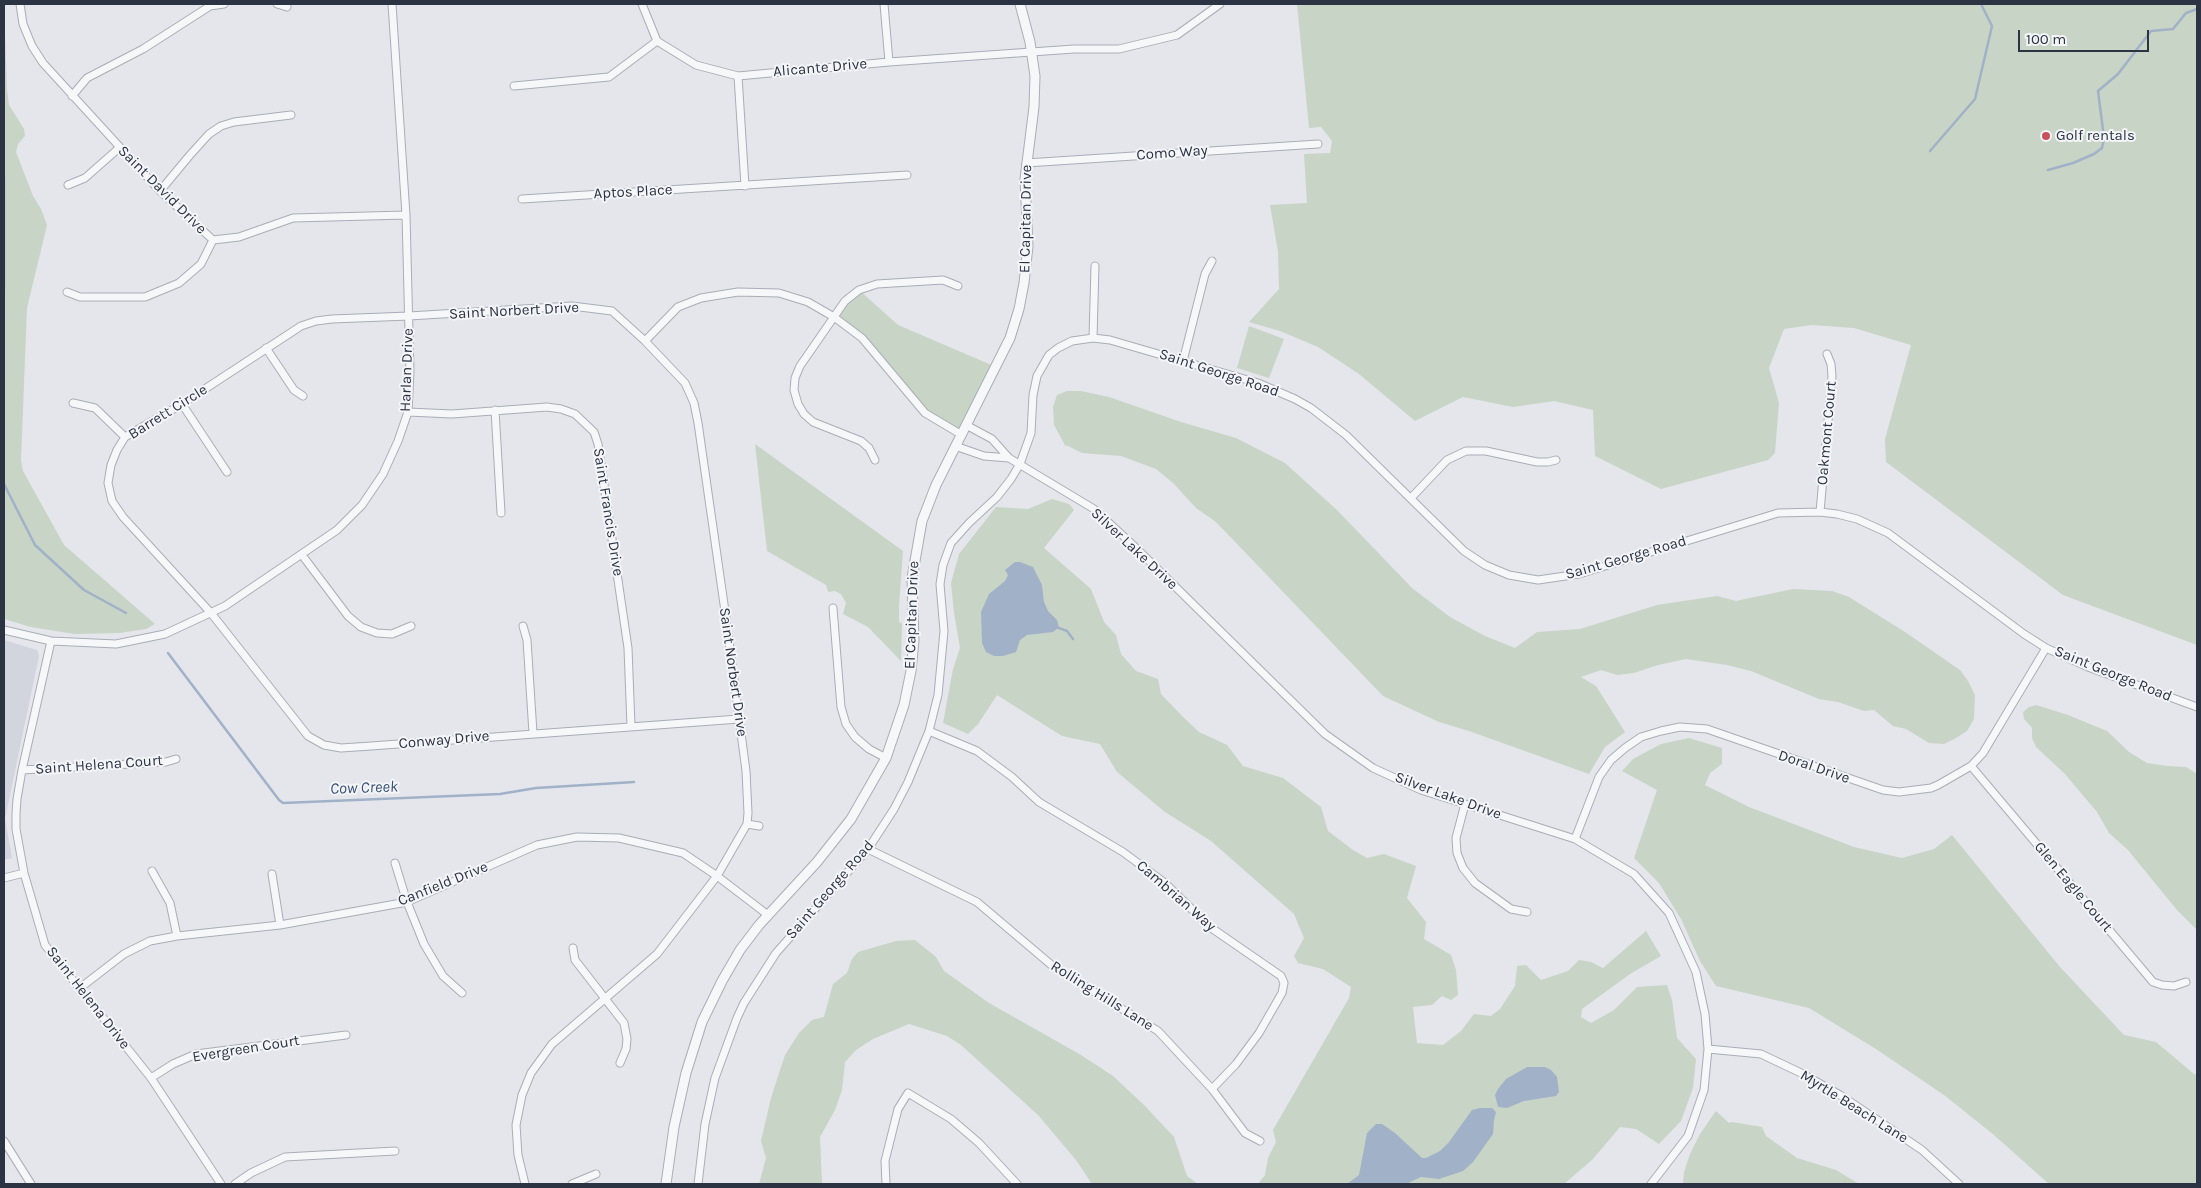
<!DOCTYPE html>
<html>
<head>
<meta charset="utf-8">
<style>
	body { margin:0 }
	#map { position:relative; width:2201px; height:1188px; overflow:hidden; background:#e4e6eb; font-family:Karla,sans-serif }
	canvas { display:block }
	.frame { position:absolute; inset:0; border:5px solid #2c3342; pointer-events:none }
	.scale { position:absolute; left:2018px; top:30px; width:131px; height:22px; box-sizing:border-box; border:2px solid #2c3342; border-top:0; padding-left:6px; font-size:15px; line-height:18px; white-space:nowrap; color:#2c3342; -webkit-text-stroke:4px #f3f5f8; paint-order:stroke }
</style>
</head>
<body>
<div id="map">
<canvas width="2201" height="1188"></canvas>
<div class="frame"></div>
<div class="scale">100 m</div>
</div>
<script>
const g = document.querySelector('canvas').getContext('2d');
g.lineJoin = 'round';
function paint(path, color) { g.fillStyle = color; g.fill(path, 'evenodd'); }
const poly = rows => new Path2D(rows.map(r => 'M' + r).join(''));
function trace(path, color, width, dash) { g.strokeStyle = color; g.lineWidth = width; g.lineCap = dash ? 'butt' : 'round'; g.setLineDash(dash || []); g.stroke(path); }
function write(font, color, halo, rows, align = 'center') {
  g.font = font + ' Karla,sans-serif'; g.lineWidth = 4; g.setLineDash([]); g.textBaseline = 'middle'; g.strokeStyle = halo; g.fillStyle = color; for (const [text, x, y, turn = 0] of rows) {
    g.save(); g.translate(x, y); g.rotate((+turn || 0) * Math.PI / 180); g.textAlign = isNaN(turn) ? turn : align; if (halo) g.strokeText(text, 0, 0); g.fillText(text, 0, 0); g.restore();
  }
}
paint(poly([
	[4,640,37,650,39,656,5,819,12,858,4,860]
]), '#d2d5dd');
paint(poly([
	[4,4,7,90,9,105,24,129,25,136,18,144,16,152,33,196,41,209,47,225,27,308,21,460,23,471,64,545,155,624,146,629,119,633,74,634,31,627,4,619],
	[1297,4,2197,4,2197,645,2063,595,1886,462,1885,439,1911,345,1854,328,1812,325,1784,329,1769,368,1779,403,1775,453,1768,460,1661,489,1595,456,1593,410,1554,401,1513,407,1463,397,1415,421,1359,374,1318,347,1280,331,1249,322,1279,289,1278,252,1270,205,1307,203,1304,154,1330,153,1332,141,1321,127,1309,128],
	[859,290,898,325,996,367,962,435,925,413,862,338,834,317],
	[1249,326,1284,339,1269,378,1237,368],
	[1067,391,1081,391,1109,397,1181,422,1236,438,1285,463,1338,511,1412,588,1450,617,1485,636,1515,648,1537,632,1580,629,1657,605,1717,596,1736,601,1793,589,1832,591,1849,597,1905,632,1960,670,1968,681,1975,695,1974,719,1967,731,1956,738,1944,744,1929,743,1906,729,1893,726,1874,710,1864,711,1838,702,1819,699,1751,671,1727,665,1686,659,1658,665,1634,673,1617,675,1601,670,1581,677,1596,686,1625,732,1605,747,1589,774,1469,731,1439,722,1383,696,1216,522,1196,508,1173,483,1156,469,1121,456,1082,453,1066,445,1066,447,1054,425,1053,407,1057,395],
	[755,444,903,551,899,606,899,622,902,623,901,661,868,627,843,614,846,603,841,594,835,591,828,592,826,585,767,551],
	[1052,499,1069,504,1074,510,1044,548,1091,589,1104,622,1116,635,1121,654,1136,671,1158,679,1161,694,1183,717,1199,732,1227,745,1243,766,1283,778,1321,807,1328,831,1353,850,1367,858,1384,854,1416,866,1407,898,1426,922,1424,939,1451,955,1456,970,1458,995,1451,1000,1442,996,1432,1005,1413,1007,1417,1043,1443,1045,1461,1031,1474,1014,1491,1016,1500,1009,1515,986,1517,966,1526,965,1541,980,1568,971,1579,960,1591,962,1603,968,1646,931,1661,956,1630,974,1582,1009,1581,1017,1591,1023,1614,1010,1637,987,1667,985,1672,1000,1677,1038,1696,1059,1693,1088,1681,1121,1659,1144,1636,1129,1620,1127,1593,1159,1564,1184,1258,1184,1265,1175,1268,1158,1276,1142,1273,1130,1349,998,1351,987,1323,969,1298,963,1294,956,1304,938,1294,914,1211,841,1165,812,1117,772,1100,744,1062,736,997,695,978,724,968,734,943,723,953,669,960,648,954,613,951,583,959,554,996,507,1028,509],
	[2036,705,2068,715,2107,731,2129,752,2147,763,2167,766,2186,767,2197,774,2197,930,2177,910,2128,850,2109,833,2097,812,2065,774,2036,747,2032,738,2032,728,2024,719,2023,712,2029,707],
	[1689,738,1722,748,1722,764,1710,773,1705,785,1749,807,1854,847,1902,858,1934,849,1952,835,2060,967,2124,1035,2156,1042,2194,1074,2197,1075,2197,1184,2049,1184,1994,1135,1944,1095,1876,1049,1809,1008,1716,986,1700,961,1681,919,1659,883,1634,858,1657,790,1622,771,1633,759,1661,744],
	[915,940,936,957,944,971,989,1003,1081,1055,1113,1076,1144,1105,1174,1137,1187,1176,1198,1184,1092,1184,1076,1160,1038,1115,961,1045,947,1036,909,1024,873,1039,856,1050,845,1062,842,1090,835,1110,820,1137,822,1184,759,1184,766,1158,761,1141,771,1098,785,1055,799,1033,812,1020,824,1017,833,984,847,973,852,959,858,952,896,941],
	[1716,1111,1729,1123,1732,1122,1762,1127,1766,1136,1797,1158,1836,1170,1859,1184,1683,1184,1684,1172,1690,1154,1700,1134]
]), '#c8d4c5');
paint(poly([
	[1015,562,1020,562,1033,567,1042,585,1044,602,1048,611,1057,620,1059,627,1053,632,1027,635,1020,640,1016,652,1003,656,994,656,986,652,982,643,981,612,989,594,1005,581,1008,575,1005,570],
	[1527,1067,1545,1067,1551,1070,1557,1077,1559,1092,1556,1096,1524,1101,1507,1108,1498,1107,1495,1095,1498,1089,1506,1079],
	[1480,1108,1492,1108,1496,1112,1494,1120,1493,1134,1473,1162,1463,1171,1439,1179,1421,1177,1406,1184,1347,1184,1359,1175,1367,1133,1376,1124,1382,1124,1395,1133,1422,1158,1426,1158,1440,1151,1449,1142,1472,1110]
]), '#a1b2c8');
trace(poly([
	[1930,151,1975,99,1992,26,1981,4],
	[2048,170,2073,163,2094,154,2102,148,2104,138,2098,91,2118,74,2151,31,2173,29,2186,13,2197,9],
	[4,177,4,288],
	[4,484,35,545,84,590,126,613],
	[1056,627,1067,631,1073,639],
	[168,653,279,800,283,803,500,794,536,788,634,782]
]), '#a1b2c8', 2.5);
const minor = poly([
	[20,4,23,24,32,46,43,63,160,191,213,240,239,237,293,218,406,215],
	[277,4,287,7],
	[642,4,657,41,696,65,738,76,889,62,1074,49,1119,49,1177,35,1220,4],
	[884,4,889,62],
	[738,76,745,186],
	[514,86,609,77,657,41],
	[72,96,87,78,143,49,210,6,224,4],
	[1026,163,1318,144],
	[68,185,85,178,119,148],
	[160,191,190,155,209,134,221,126,234,122,291,115],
	[522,199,907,175],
	[67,292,80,297,145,297,179,283,201,264,213,240],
	[1093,338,1095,266],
	[645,341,678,307,701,298,738,292,779,293,808,302,834,317,862,338,925,413,962,435],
	[266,348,294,390,303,396],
	[1183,361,1205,274,1212,261],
	[73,403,95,408,125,437],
	[182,404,227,472],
	[495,410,501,513],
	[408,412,452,414,547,407,561,409,575,414,594,432,598,444,628,648,631,726],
	[966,425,992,439,1009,458,1094,509,1133,545,1325,734,1373,768,1421,790,1575,839,1634,874,1669,913,1696,972,1705,1014,1708,1049,1704,1090,1688,1136,1651,1184],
	[955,446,984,456,1009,458],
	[875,460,869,448,861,441,813,422,804,414,798,404,794,390,795,378,800,366,845,301,859,290,877,284,943,280,958,286],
	[1411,498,1447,460,1466,451,1486,451,1537,462,1548,462,1556,460],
	[1820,512,1832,376,1831,364,1827,354],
	[302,555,348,616,361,627,377,633,392,634,411,626],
	[833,608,841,707,846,724,855,737,869,749,886,758],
	[523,626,527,640,533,733],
	[4,630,51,641,116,644,165,634,225,606,337,530,362,505,383,474,398,441,408,412,410,372,406,215,392,4],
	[51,641,22,770,17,799,16,814,16,829,24,873,45,945,151,1078,221,1184],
	[929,731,977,751,1012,777,1039,802,1123,852,1165,883,1210,927,1281,976,1284,983,1282,993,1259,1033,1236,1064,1212,1089],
	[1971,766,2153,982,2162,985,2174,986,2186,982],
	[22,770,166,762,176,759],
	[1465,804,1456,838,1457,853,1463,868,1475,883,1511,909,1527,912],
	[747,824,759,826],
	[1575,839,1599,777,1611,760,1625,748,1641,737,1661,731,1680,727,1707,729,1883,790,1899,792,1931,788,1938,785,1971,766,1983,753,2046,648],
	[868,849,977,902,1055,968,1158,1031,1212,1089,1245,1133,1260,1141],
	[395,863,407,902,424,944,443,976,462,993],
	[152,871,170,903,177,936],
	[272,874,280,925],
	[4,878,24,873],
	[573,948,575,960,624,1023,627,1039,626,1049,620,1063],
	[80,988,124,954,150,941,177,936,280,925,407,902,537,845,577,837,619,838,683,853,717,876,768,915],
	[1708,1049,1761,1054,1801,1073,1840,1095,1922,1150,1959,1184],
	[151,1078,173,1064,196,1054,346,1035],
	[4,1141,31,1184],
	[235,1184,251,1173,285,1157,395,1151],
	[525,1184,518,1155,516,1125,522,1095,531,1073,552,1044,657,954,717,876,747,824,748,813,746,771,725,611,698,423,694,403,685,383,645,341,612,311,572,306,409,316,332,319,316,321,301,326,182,404,125,437,117,450,111,465,108,483,112,501,123,517,211,613,308,736,324,745,341,748,371,746,739,719],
	[572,1184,596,1174],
	[698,1184,705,1124,715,1078,737,1018,744,1003,776,953,868,849,894,809,908,782,929,731,938,695,944,631,940,584,943,565,951,543,969,523,997,497,1011,479,1020,464,1031,433,1033,395,1037,376,1049,355,1058,348,1072,341,1093,338,1110,340,1258,383,1295,399,1311,408,1346,435,1464,551,1485,565,1509,575,1538,580,1579,574,1778,513,1820,512,1837,514,1857,519,1888,533,2024,634,2046,648,2088,667,2197,707],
	[886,1184,885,1161,898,1109,908,1093,951,1119,979,1143,1017,1184]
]);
const tertiary = poly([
	[666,1184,674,1127,686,1073,702,1022,722,981,740,950,759,925,817,862,851,819,886,758,904,705,911,671,914,641,912,578,922,521,936,485,1010,338,1019,309,1024,283,1028,246,1025,179,1034,107,1035,76,1030,42,1020,4]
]);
trace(minor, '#a9adb5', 9);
trace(tertiary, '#a9adb5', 11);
trace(minor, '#f6f7f9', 7);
trace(tertiary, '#f6f7f9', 9);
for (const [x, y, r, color] of [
	[2046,136,5,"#c7525d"]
]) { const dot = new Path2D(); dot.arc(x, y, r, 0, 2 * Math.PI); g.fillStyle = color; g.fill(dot); trace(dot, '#f3f5f8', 2); }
write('15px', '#2c3342', '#f3f5f8', [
	["Alicante Drive",820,68,-5],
	["Como Way",1172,153,-4],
	["Saint David Drive",162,190,45],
	["Aptos Place",633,192,-3],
	["El Capitan Drive",1026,219,-89],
	["Saint Norbert Drive",514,311,-3],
	["Harlan Drive",407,370,-88],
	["Saint George Road",1219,373,18],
	["Barrett Circle",168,412,-32],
	["Oakmont Court",1827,433,-85],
	["Saint Francis Drive",608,512,81],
	["Silver Lake Drive",1134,549,43],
	["Saint George Road",1626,558,-16],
	["El Capitan Drive",912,615,-88],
	["Saint Norbert Drive",733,672,82],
	["Saint George Road",2113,674,22],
	["Conway Drive",444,740,-5],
	["Saint Helena Court",99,765,-4],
	["Doral Drive",1814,767,19],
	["Silver Lake Drive",1448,796,20],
	["Canfield Drive",443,884,-22],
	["Glen Eagle Court",2073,887,50],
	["Saint George Road",830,890,-49],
	["Cambrian Way",1176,896,41],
	["Rolling Hills Lane",1102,996,32],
	["Saint Helena Drive",88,998,52],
	["Evergreen Court",246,1049,-9],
	["Myrtle Beach Lane",1854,1107,32]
]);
write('15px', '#2c3342', '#f3f5f8', [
	["Golf rentals",2056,136]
], 'left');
write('italic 16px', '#395074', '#f3f5f8', [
	["Cow Creek",364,788,-2]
]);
</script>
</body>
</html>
